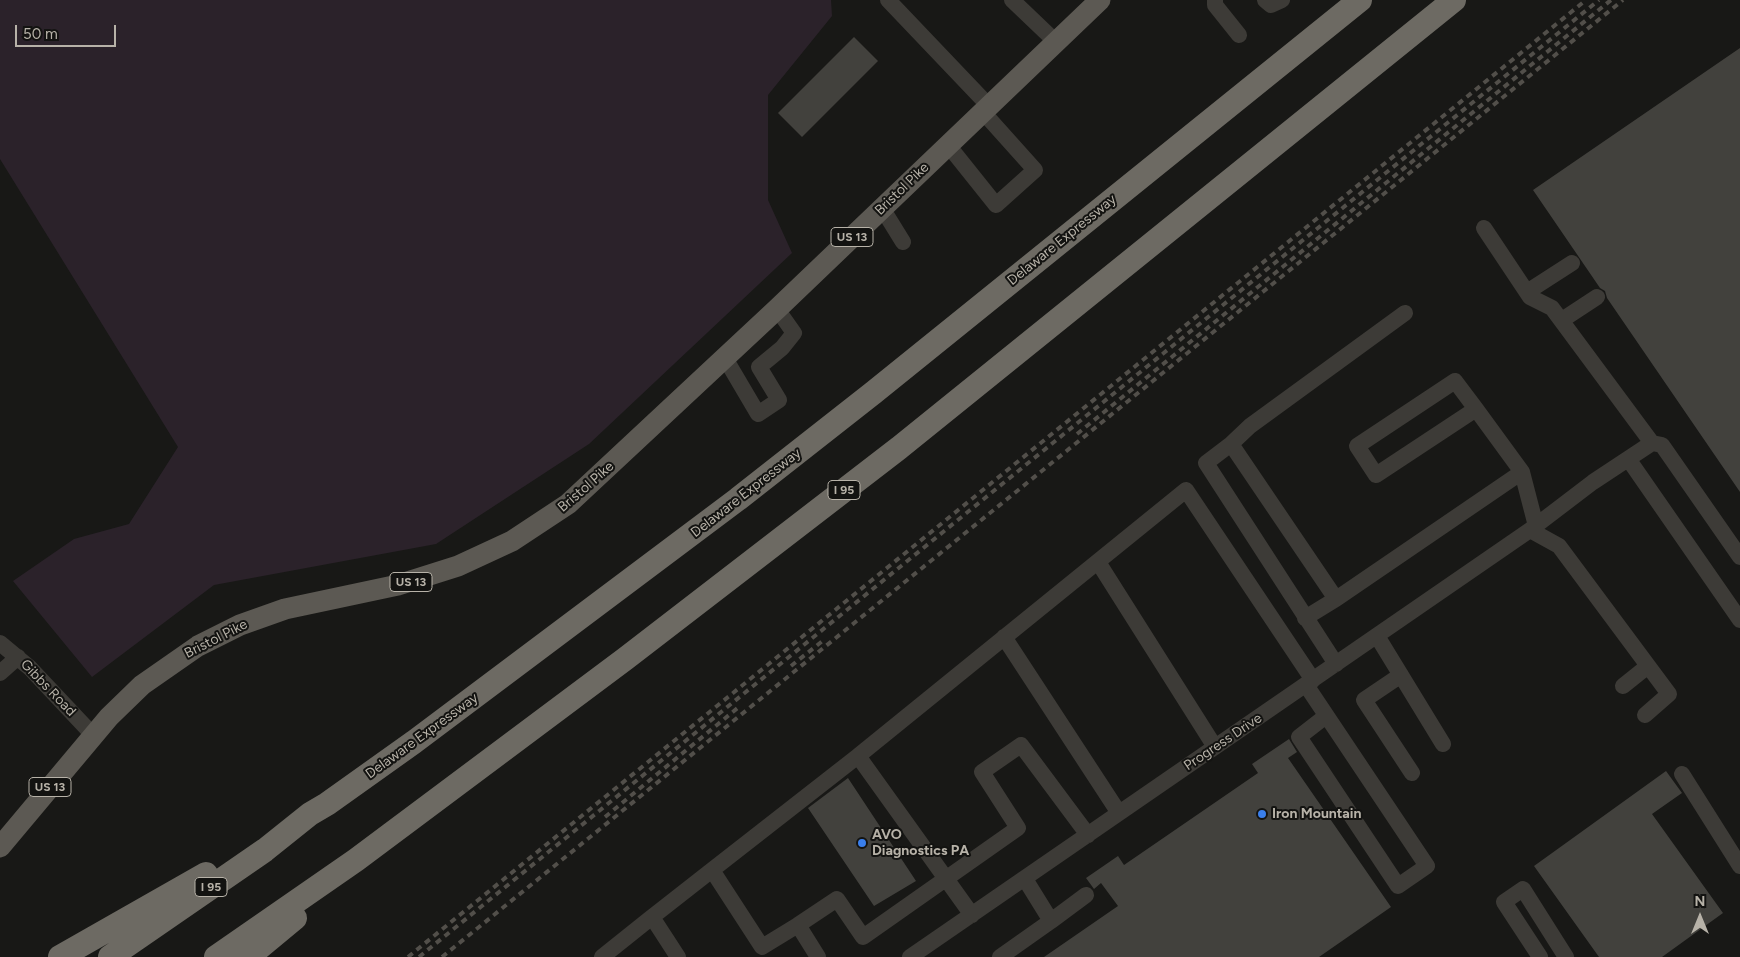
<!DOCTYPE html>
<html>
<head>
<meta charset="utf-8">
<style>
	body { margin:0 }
	#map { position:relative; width:1740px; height:957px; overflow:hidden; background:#181816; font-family:Figtree,sans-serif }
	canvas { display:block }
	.north { position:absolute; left:1675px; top:892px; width:50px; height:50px; -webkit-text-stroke:4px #131311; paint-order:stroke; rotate:0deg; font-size:14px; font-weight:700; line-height:20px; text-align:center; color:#b7b2a8 }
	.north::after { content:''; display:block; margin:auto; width:18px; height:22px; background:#b7b2a8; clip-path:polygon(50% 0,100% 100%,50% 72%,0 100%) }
	.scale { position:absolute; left:15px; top:25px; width:101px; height:22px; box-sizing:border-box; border:2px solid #b7b2a8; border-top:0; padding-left:6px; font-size:15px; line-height:18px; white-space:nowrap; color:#b7b2a8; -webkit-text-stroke:4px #131311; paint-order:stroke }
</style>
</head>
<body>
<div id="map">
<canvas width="1740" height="957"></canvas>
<div class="north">N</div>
<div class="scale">50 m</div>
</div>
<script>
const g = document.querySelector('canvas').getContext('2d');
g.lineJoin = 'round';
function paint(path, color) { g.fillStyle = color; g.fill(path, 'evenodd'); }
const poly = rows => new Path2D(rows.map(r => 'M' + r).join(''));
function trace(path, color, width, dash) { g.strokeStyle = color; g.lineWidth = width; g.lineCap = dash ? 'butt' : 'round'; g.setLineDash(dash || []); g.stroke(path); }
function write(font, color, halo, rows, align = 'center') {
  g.font = font + ' Figtree,sans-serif'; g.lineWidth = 4; g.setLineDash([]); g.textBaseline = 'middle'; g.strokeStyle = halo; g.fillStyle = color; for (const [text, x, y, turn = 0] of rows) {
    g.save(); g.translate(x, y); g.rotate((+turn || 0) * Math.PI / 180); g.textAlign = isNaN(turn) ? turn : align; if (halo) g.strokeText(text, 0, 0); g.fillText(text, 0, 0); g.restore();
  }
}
paint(poly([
	[0,0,831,0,832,16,768,95,768,200,792,253,589,444,436,544,214,585,92,677,13,581,74,539,129,524,178,447,0,159]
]), '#2b222a');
paint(poly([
	[854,37,878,61,802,137,778,113],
	[1740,48,1740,492,1607,298,1605,291,1600,288,1533,190],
	[1289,739,1297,752,1288,758,1391,907,1319,957,1044,957,1118,906,1101,883,1094,889,1086,878,1118,856,1124,865,1258,773,1252,764],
	[1666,771,1682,793,1652,814,1723,913,1662,957,1599,957,1534,866],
	[848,778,916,881,874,906,808,808]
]), '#42413d');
trace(poly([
	[888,0,989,106],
	[1012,0,1056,42],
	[1215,0,1215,5,1239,35],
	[1265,0,1271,5,1282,0],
	[948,145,996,205,1035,170,983,112],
	[882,208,903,242],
	[1527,292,1572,263],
	[1562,320,1597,297],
	[725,358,758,414,779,400,759,367,782,348,794,333,777,309],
	[1652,443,1662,445,1740,557],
	[1231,444,1250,426,1405,313],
	[1629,460,1740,620],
	[1522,472,1536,526],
	[1530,530,1559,546,1669,694,1645,715],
	[1098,562,1215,747],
	[1305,618,1336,599],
	[1377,636,1443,744],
	[1004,637,1119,813],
	[0,643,30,668,93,735],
	[1336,664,1206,463,1231,444,1336,599,1522,472,1476,409,1455,381,1357,446,1376,475,1476,409],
	[0,673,18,657],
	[1401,675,1364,700,1412,773],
	[1306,685,1427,866,1398,886,1299,737,1326,716],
	[1623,686,1648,666],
	[1682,774,1740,866],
	[712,870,858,756],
	[972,915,858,756,1186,490,1313,680],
	[1051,921,1086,895],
	[602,957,652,917],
	[678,957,652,917,712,870,762,947,798,925],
	[818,957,798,925,837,899,863,937,1018,828,982,772,1021,745,1088,835],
	[910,957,1530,530,1593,482,1652,443,1552,308,1530,297,1484,228],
	[1000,957,1051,921,1025,879],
	[1540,957,1504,902,1523,889,1566,957]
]), '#3d3b37', 16);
trace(poly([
	[0,847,109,717,142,685,198,646,240,625,285,609,398,585,458,566,512,541,568,504,777,309,1100,0]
]), '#5c5953', 21);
trace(poly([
	[60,957,206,874],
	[110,957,265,850,310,814,327,804,414,742,738,499,873,393,1360,0],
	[216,957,356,860,625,659,899,448,1454,0],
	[248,957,295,918]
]), '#6d6a63', 24);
trace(poly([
	[1077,434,1611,0],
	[791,666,825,639],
	[605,817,740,706],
	[408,957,1586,0],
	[419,957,1599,0],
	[442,957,1623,0]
]), '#524f4a', 4, [6, 5]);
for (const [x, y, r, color] of [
	[1262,814,5,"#3a7fec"],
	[862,843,5,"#3a7fec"]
]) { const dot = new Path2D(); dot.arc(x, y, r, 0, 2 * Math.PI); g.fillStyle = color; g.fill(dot); trace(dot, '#131311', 2); }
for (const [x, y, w] of [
	[852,237,42],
	[844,490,32],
	[411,582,42],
	[50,787,42],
	[211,887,32]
]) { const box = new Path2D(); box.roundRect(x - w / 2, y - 9.5, w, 19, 4); g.fillStyle = '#131311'; g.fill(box); trace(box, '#b7b2a8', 1); }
write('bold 12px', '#b7b2a8', null, [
	["US 13",852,237],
	["I 95",844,490],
	["US 13",411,582],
	["US 13",50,787],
	["I 95",211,887]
]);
write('14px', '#b7b2a8', '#131311', [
	["Bristol Pike",902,189,-44],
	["Delaware Expressway",1062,240,-39],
	["Bristol Pike",586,487,-41],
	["Delaware Expressway",746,493,-38],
	["Bristol Pike",216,639,-27],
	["Gibbs Road",48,688,46],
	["Delaware Expressway",422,736,-36],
	["Progress Drive",1223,742,-34]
]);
write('bold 14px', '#b7b2a8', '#131311', [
	["Iron Mountain",1272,814],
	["AVO",872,835],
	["Diagnostics PA",872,851]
], 'left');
</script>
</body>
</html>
